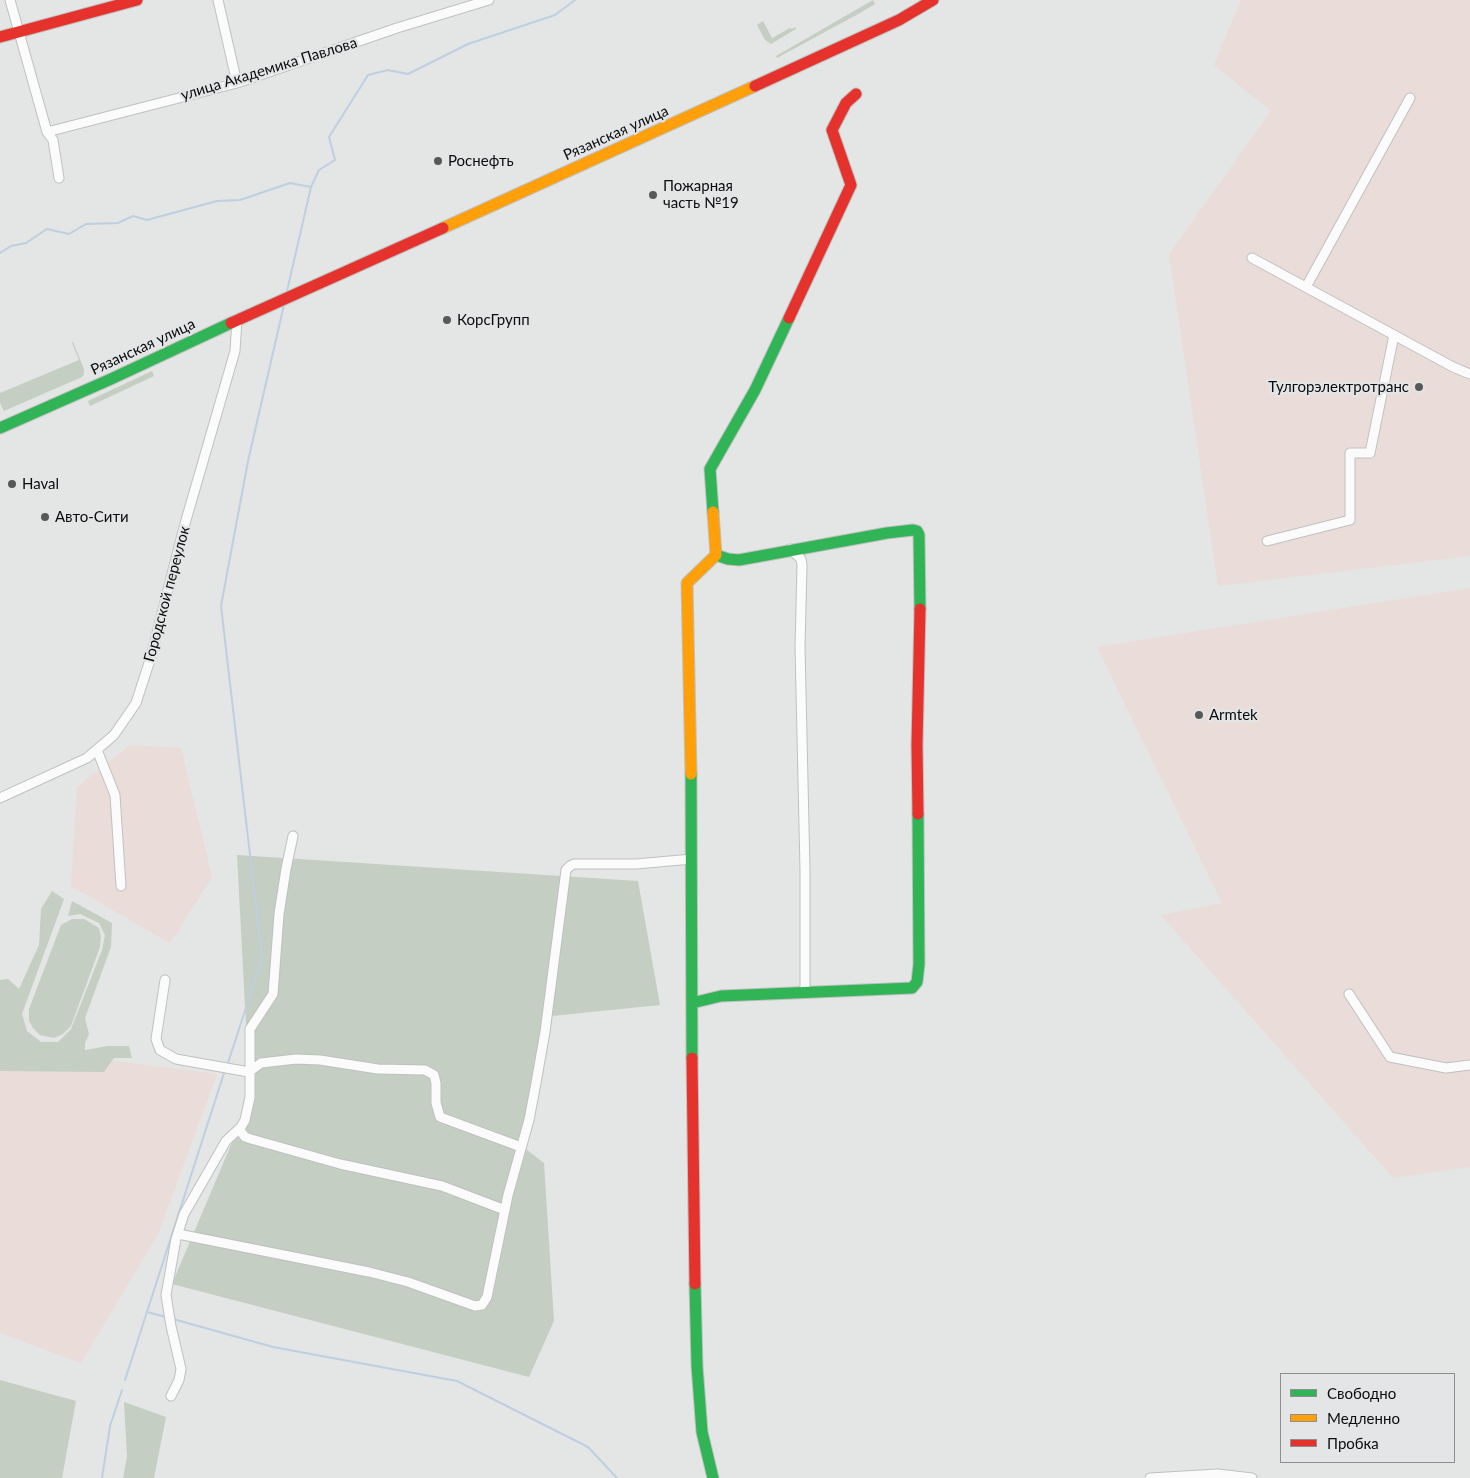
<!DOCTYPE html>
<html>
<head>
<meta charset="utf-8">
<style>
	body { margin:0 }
	#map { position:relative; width:1470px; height:1478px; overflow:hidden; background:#e4e5e5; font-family:Lato,sans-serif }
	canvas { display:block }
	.legend { position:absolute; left:1280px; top:1373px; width:175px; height:90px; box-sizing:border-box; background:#e3e5e6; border:1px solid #8d8e8f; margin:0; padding:6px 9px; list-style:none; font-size:15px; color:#0b0c0c }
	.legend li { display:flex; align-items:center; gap:10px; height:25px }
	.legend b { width:25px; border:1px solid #8d8e8f }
</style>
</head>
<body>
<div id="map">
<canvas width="1470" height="1478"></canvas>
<ul class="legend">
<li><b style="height:6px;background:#30b455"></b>Свободно</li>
<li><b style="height:6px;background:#ff9f0a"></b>Медленно</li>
<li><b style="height:6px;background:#e5322d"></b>Пробка</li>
</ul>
</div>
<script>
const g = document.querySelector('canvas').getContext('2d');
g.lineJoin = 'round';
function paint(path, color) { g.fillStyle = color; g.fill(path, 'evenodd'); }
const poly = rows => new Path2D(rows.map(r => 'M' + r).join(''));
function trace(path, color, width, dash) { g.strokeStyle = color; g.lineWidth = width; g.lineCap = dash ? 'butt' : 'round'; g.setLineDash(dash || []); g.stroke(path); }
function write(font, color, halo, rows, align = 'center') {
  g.font = font + ' Lato,sans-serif'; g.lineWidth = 4.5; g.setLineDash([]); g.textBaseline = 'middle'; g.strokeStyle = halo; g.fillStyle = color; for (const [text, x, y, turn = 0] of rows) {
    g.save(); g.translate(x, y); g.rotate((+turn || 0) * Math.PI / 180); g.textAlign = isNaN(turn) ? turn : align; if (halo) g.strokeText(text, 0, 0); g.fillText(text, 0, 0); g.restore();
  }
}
paint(poly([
	[1241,0,1470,0,1470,556,1218,586,1169,254,1271,111,1214,65],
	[1470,588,1470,1167,1393,1178,1161,915,1222,903,1097,647],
	[130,745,181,748,212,877,170,943,71,886,77,787],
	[0,1058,107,1060,217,1074,158,1234,81,1363,0,1333]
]), '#eadcd9');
paint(poly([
	[873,0,875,4,860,13,777,58,776,56],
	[763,21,772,38,790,28,792,29,795,27,796,29,771,44,765,40,757,25],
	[73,342,84,369,84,374,82,377,4,411,0,403,0,393,79,360,72,343],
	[152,371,154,376,90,406,88,401],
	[237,855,638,881,660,1005,552,1016,518,1143,544,1163,554,1321,529,1377,172,1284,250,1100],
	[52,891,64,899,22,1014,27,1031,41,1042,58,1042,71,1029,102,950,105,935,99,923,80,914,68,916,72,901,112,923,111,947,85,1018,89,1034,85,1043,85,1050,108,1046,129,1046,132,1058,114,1058,104,1072,0,1071,0,980,8,979,19,989,39,945,41,909],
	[72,919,84,919,99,928,101,937,100,947,71,1026,63,1034,54,1038,40,1035,33,1028,29,1021,29,1009,61,925],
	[0,1380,76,1401,62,1478,0,1478],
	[124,1402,166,1417,154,1478,123,1478,127,1457]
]), '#c5cec2');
trace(poly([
	[0,253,11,246,26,243,47,229,69,234,86,224,118,223,133,216,147,220,217,201,240,200,290,183,311,187,319,170,335,160,329,137,368,75,388,70,408,74,468,44,555,15,575,0],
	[287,291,311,187],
	[227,1066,262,958,221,606,248,461,284,305],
	[147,1312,166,1317],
	[173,1319,273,1347,457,1381,588,1447,617,1478],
	[125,1380,225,1070],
	[102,1478,110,1426,122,1390]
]), '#becfe1', 2);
const street = poly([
	[10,0,47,132,53,140,59,178],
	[218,0,237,83],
	[47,132,237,83,397,28,489,0],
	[1252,258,1453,367,1470,374],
	[1306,287,1410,98],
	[1267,541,1350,520,1350,453,1370,453,1394,335],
	[790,549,801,559,802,565,800,647,805,870,805,992],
	[97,750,115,795,121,886],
	[0,798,87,758,114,735,136,703,150,660,184,527,235,351,237,320],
	[165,980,156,1039,160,1050,176,1059,249,1072],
	[1349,994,1390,1057,1446,1068,1470,1065],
	[249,1072,261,1063,296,1059,320,1060,378,1069,425,1070,434,1075,436,1083,436,1103,440,1117,521,1147],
	[239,1129,245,1137,251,1139,340,1164,442,1186,505,1210],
	[178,1234,369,1272,408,1282,475,1306,482,1305,487,1297,508,1195,529,1120,536,1083,545,1032,566,870,570,866,574,864,636,864,692,859],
	[171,1396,179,1380,181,1369,171,1326,166,1295,176,1239,184,1214,226,1141,241,1127,245,1120,250,1097,250,1029,273,994,279,914,286,869,293,836],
	[1150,1478,1218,1474,1252,1478]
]);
const fast = poly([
	[0,428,111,379,231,323],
	[713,512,710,469,755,390,789,318],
	[716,555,728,559,739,560,887,533,913,530,917,531,919,535,920,609],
	[691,774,692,1058],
	[692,1003,721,996,912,988,917,982,919,964,918,814],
	[695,1284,697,1366,702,1432,713,1478]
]);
const slow = poly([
	[443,228,755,86],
	[691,774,687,583,716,555,713,512]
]);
const jam = poly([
	[0,37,137,0],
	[755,86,899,20,933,0],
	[789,318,851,185,832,130,846,103,856,94],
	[231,323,443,228],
	[918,814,917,745,920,609],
	[692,1058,695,1284]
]);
trace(street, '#bfc0c0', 11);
trace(fast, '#bfc0c0', 13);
trace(slow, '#bfc0c0', 13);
trace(jam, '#bfc0c0', 13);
trace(street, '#fbfbfb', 9);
trace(fast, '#30b455', 11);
trace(slow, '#ff9f0a', 11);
trace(jam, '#e5322d', 11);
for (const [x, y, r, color] of [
	[438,161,5,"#575858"],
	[653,195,5,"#575858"],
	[447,320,5,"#575858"],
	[1419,387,5,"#575858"],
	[12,484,5,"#575858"],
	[45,517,5,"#575858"],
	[1199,715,5,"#575858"]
]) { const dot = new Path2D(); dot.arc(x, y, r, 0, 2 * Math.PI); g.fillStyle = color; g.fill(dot); trace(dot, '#e3e5e6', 2); }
write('15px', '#0b0c0c', '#e3e5e6', [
	["улица Академика Павлова",269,69,-17],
	["Рязанская улица",616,133,-24],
	["Рязанская улица",143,347,-25],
	["Городской переулок",167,594,-75]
]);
write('15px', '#0b0c0c', '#e3e5e6', [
	["Роснефть",448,161],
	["Пожарная",663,186],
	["часть №19",663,203],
	["КорсГрупп",457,320],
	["Тулгорэлектротранс",1409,387,"right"],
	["Haval",22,484],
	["Авто-Сити",55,517],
	["Armtek",1209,715]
], 'left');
</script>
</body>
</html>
